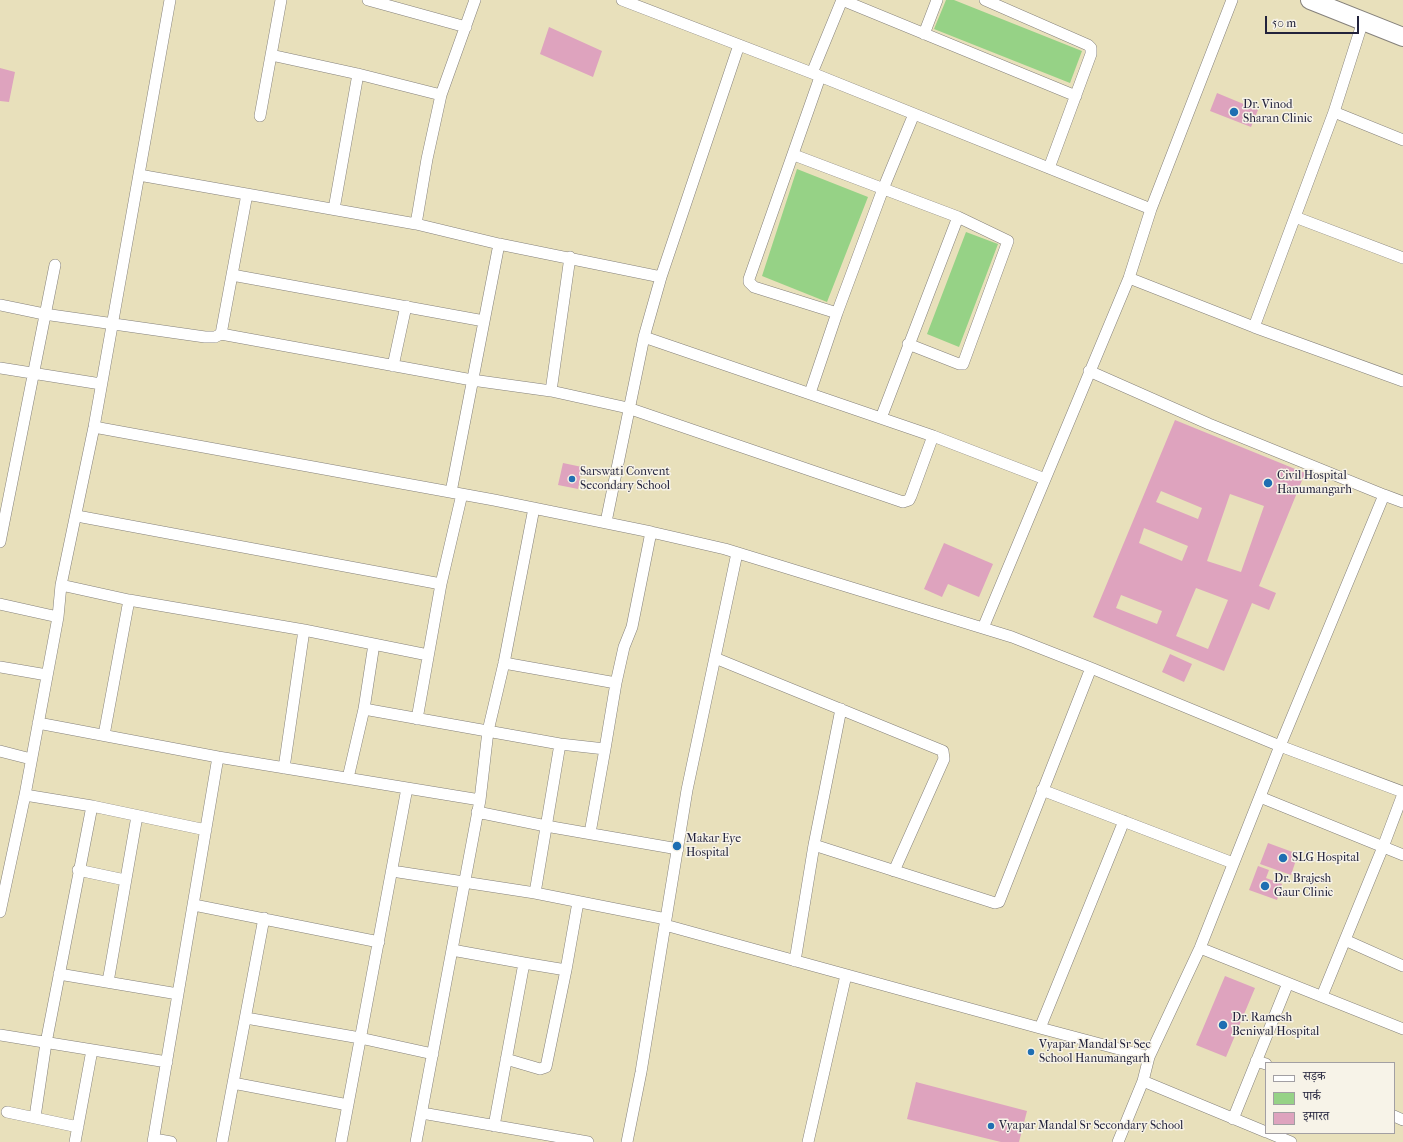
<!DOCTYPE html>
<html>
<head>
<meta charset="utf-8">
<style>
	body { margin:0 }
	#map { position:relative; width:1403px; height:1142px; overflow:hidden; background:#e8e0bb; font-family:"IM FELL French Canon","Noto Serif Devanagari",serif }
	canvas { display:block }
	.legend { position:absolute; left:1265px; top:1062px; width:130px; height:72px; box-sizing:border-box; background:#f7f3e8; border:1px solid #a29fa3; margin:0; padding:5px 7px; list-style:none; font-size:12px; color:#22223b }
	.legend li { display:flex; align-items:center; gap:8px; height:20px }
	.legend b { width:20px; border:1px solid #a29fa3 }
	.scale { position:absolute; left:1265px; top:16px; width:94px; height:18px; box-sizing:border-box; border:2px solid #22223b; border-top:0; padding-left:5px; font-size:12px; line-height:14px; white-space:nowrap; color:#22223b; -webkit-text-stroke:3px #f7f3e8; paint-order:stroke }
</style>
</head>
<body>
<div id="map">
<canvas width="1403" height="1142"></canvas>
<ul class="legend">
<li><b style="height:5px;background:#fff"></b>सड़क</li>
<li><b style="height:11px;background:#96d286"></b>पार्क</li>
<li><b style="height:11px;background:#dea3be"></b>इमारत</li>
</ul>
<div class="scale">50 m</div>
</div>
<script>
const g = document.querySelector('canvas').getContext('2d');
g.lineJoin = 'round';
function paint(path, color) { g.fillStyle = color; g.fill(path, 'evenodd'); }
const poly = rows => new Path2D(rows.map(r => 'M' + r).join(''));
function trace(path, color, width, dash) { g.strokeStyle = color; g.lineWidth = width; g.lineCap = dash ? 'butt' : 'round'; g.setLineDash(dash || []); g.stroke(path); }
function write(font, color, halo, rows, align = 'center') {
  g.font = font + ' "IM FELL French Canon",serif'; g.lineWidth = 3; g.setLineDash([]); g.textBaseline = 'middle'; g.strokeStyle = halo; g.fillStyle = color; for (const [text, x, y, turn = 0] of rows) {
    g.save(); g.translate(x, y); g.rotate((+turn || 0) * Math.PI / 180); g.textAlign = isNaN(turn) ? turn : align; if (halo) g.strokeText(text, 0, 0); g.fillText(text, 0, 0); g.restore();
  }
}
paint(poly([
	[946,0,954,0,1082,51,1070,83,934,29],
	[797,169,868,197,827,302,762,276],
	[966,232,998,244,959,347,927,334]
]), '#96d286');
paint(poly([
	[549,27,602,51,593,77,540,54],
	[0,68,15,72,9,102,0,101],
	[1217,93,1258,110,1251,127,1210,111],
	[1175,420,1305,473,1259,586,1276,593,1269,610,1252,603,1224,671,1093,617],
	[1161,491,1202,508,1198,519,1156,502],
	[1230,494,1264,506,1241,572,1207,561],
	[1144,528,1188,546,1182,561,1139,543],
	[1196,588,1228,600,1208,649,1176,636],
	[1121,595,1162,611,1157,624,1116,608],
	[563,463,582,467,578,489,558,485],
	[944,543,993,564,979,597,948,584,942,597,924,589],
	[1170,654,1192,664,1184,682,1162,672],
	[1268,843,1298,854,1291,875,1260,864],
	[1258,866,1269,870,1266,878,1282,884,1277,900,1249,890],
	[1225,976,1255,988,1226,1057,1196,1045],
	[916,1082,1027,1111,1019,1142,1001,1142,907,1119]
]), '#dea3be');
const street = poly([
	[368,0,466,27],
	[622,0,812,73,1151,209],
	[842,0,1076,96],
	[985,0,1088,45,1091,48,1091,54,1049,168],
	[924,34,937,0],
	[271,55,358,74,441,95],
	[812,73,842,0],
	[820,77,749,279,749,282,754,287,837,313],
	[1334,112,1403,140],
	[260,116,281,0],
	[794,155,958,217,1008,241,963,364,959,364,908,344],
	[139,175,416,224,499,244,661,277],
	[247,194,221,334,472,380,551,391,570,257],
	[334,209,358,74],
	[1295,217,1403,258],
	[416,224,427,159,441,95,475,0],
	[232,275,484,321],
	[1129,278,1254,327,1403,381],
	[0,305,44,314,205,337,215,337,221,334],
	[1254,327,1334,112,1363,21],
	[644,337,933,436,1045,479],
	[393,366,406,306],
	[0,368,101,384],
	[1089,371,1209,424,1384,495],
	[551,391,628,408,903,502,909,500,911,496,933,436],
	[810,393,837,313,883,189,914,114],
	[881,418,958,217],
	[94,427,494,500,651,532,725,549,1012,637,1091,668,1280,746,1384,495,1403,502],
	[451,492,499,244],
	[77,516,441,584],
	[606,522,644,337,661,277,739,45],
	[0,542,55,265],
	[61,585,129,600,304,630,428,655],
	[0,604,58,617],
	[983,628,1129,278,1151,209,1232,0],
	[715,658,943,751,944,759,894,871],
	[504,663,616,683],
	[0,667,47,675],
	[364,709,560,744,605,749,590,833],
	[417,719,441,584,462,494],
	[38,723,218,757,480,800],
	[104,735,129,600],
	[605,749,616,683,624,647,632,627,651,532],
	[0,751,31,759],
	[284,768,304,630],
	[348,778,364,709,374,644],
	[1042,790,1233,863],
	[25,795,92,806,206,830],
	[1260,797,1403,855],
	[477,812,546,826,678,849],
	[814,845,995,903,999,902,1091,668],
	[78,870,125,880],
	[392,871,535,893,666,919],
	[535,893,560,744],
	[194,905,379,942],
	[0,912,25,795,58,617,61,585,94,427,170,0],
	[665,925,1040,1028,1149,1057],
	[1345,940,1403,966],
	[1200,948,1403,1029],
	[452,950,524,963,494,1126],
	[795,961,814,845,841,709],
	[524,963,566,970,578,902],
	[59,974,178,994],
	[108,982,137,816],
	[1322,996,1383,847,1403,794],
	[246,1018,360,1038,433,1054],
	[1040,1028,1124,821],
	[0,1035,167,1062],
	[506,1059,540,1069,546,1067,566,970],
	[1256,1061,1266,1064],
	[1143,1081,1266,1132],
	[233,1083,348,1105],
	[7,1112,78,1127],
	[422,1113,588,1142],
	[1394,1116,1403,1120],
	[35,1117,46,1043,92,806],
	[1233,1119,1288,983],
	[1269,1133,1291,1142],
	[154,1139,171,1142],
	[75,1142,92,1050],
	[153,1142,218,757],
	[222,1142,264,918],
	[341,1142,407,788],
	[416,1142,480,800,488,731,504,663,534,508],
	[627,1142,641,1072,687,790,737,553],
	[808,1142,846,975],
	[1118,1142,1143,1081,1149,1057,1200,948,1280,746,1403,792]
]);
const primary = poly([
	[1310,0,1403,37]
]);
trace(street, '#85817b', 12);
trace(primary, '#85817b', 20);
trace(street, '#fff', 11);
trace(primary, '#fff', 18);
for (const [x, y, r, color] of [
	[1234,112,5,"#1f6fb2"],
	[572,479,4,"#1f6fb2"],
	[1268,483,5,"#1f6fb2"],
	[677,846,5,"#1f6fb2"],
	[1283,858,5,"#1f6fb2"],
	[1265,886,5,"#1f6fb2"],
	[1223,1025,5,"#1f6fb2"],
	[1031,1052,4,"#1f6fb2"],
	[991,1126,4,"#1f6fb2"]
]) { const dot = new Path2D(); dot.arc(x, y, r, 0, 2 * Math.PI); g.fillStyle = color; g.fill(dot); trace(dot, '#f7f3e8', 1.5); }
write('12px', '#22223b', '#f7f3e8', [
	["Dr. Vinod",1243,105],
	["Sharan Clinic",1243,119],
	["Sarswati Convent",580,472],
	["Secondary School",580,486],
	["Civil Hospital",1277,476],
	["Hanumangarh",1277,490],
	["Makar Eye",686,839],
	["Hospital",686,853],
	["SLG Hospital",1292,858],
	["Dr. Brajesh",1274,879],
	["Gaur Clinic",1274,893],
	["Dr. Ramesh",1232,1018],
	["Beniwal Hospital",1232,1032],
	["Vyapar Mandal Sr Sec",1039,1045],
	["School Hanumangarh",1039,1059],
	["Vyapar Mandal Sr Secondary School",999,1126]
], 'left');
</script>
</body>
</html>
